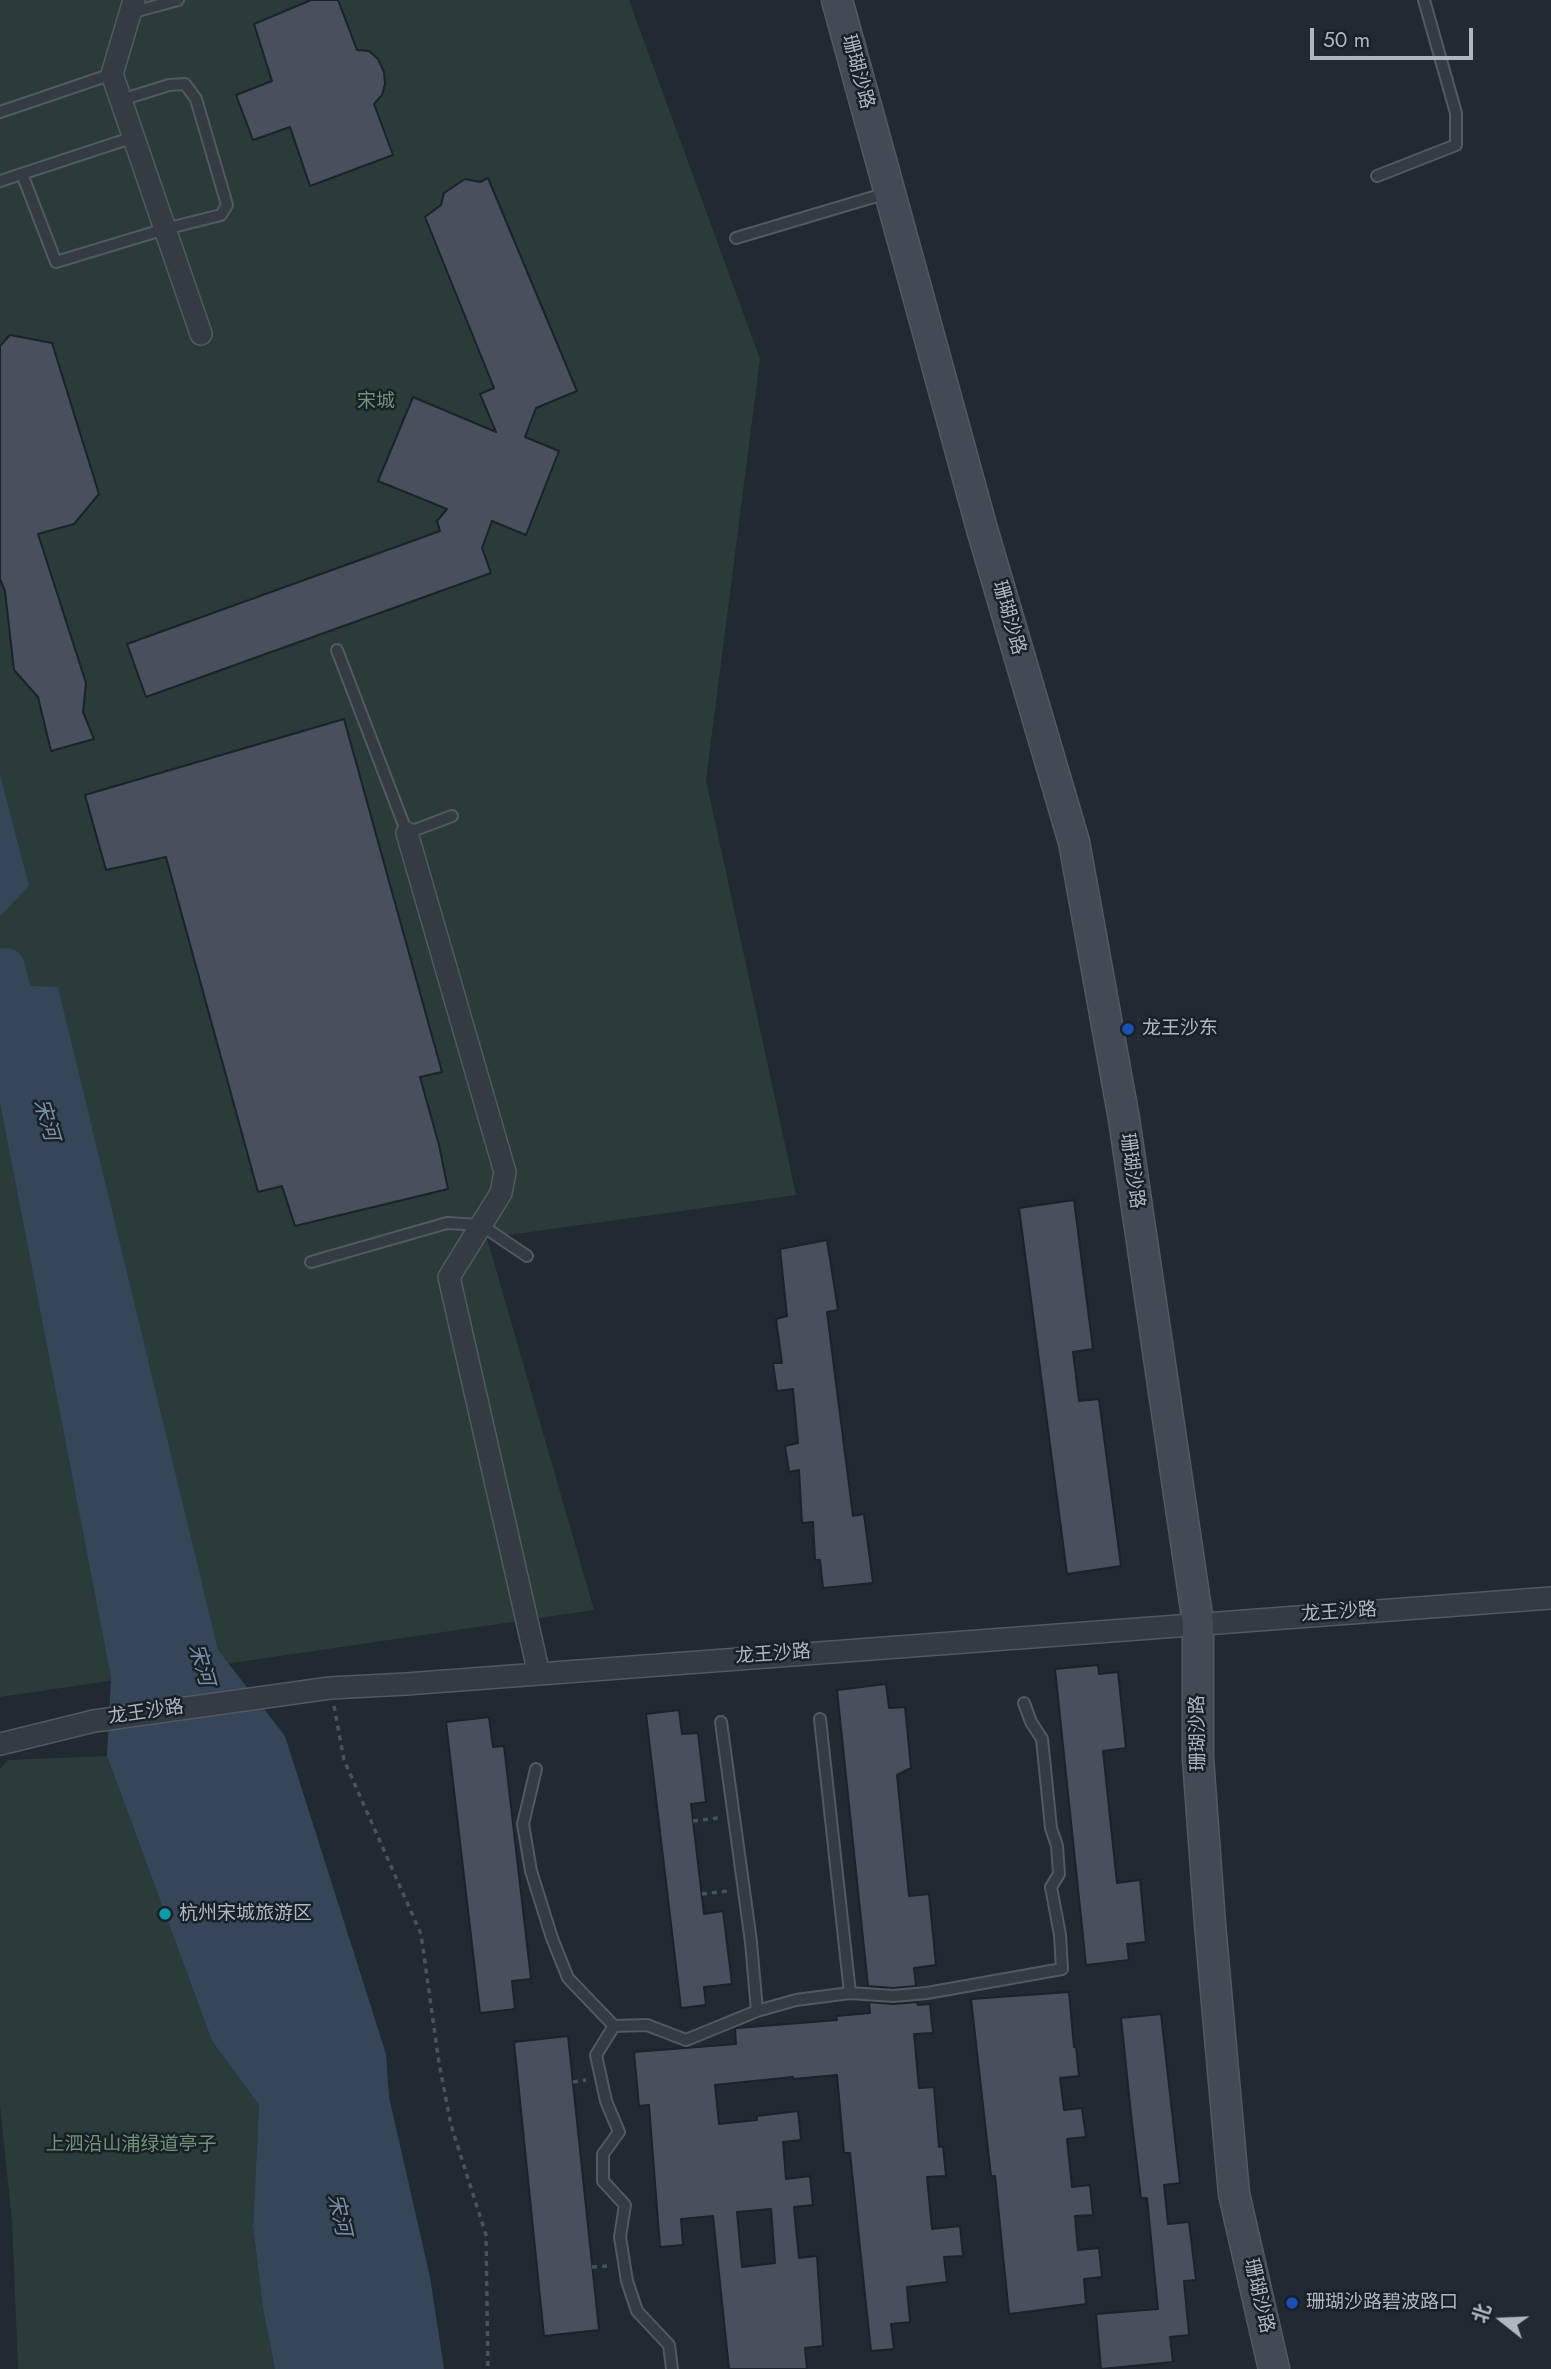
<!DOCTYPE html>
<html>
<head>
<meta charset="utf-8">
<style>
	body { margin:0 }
	#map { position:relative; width:1551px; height:2369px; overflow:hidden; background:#212932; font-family:Jost,"Noto Sans SC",sans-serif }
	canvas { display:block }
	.north { position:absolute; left:1467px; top:2285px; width:70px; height:70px; -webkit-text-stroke:5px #1a2028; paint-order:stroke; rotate:288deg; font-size:19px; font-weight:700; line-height:28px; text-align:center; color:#aeb6c0 }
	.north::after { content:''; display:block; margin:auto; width:24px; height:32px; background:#aeb6c0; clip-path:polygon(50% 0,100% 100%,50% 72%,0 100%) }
	.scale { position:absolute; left:1310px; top:28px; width:163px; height:32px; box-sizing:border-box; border:4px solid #aeb6c0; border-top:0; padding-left:9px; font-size:21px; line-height:24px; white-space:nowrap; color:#aeb6c0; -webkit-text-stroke:5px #1a2028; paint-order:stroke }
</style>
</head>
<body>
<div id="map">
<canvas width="1551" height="2369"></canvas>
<div class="north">北</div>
<div class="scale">50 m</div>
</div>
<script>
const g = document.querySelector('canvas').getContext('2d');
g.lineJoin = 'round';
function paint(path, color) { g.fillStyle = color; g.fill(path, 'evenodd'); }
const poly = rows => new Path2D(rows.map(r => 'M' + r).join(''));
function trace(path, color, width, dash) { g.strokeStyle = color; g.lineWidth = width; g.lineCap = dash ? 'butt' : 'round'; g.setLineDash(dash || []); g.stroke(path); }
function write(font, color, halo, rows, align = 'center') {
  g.font = font + ' Jost,"Noto Sans SC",sans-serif'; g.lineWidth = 5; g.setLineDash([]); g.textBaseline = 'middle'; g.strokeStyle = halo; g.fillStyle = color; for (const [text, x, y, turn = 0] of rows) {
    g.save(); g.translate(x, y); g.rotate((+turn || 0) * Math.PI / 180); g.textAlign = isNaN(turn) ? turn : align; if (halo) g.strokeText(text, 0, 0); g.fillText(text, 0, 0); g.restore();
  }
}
paint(poly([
	[0,0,629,0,760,359,706,780,796,1195,487,1238,594,1610,0,1697],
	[107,1756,212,2041,259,2105,253,2226,263,2309,275,2369,18,2369,12,2222,0,2104,0,1769,8,1760]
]), '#2a3b3a');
paint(poly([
	[0,775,29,886,0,916],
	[11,985,58,987,218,1650,285,1736,386,2054,389,2097,430,2277,444,2369,275,2369,263,2309,253,2226,259,2105,212,2041,107,1756,111,1677,0,1102,0,996]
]), '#364558');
trace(poly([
	[6,967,23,1037]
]), '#364558', 38);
const building = poly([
	[311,0,338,0,357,50,369,51,378,59,384,72,385,84,382,95,374,104,393,155,310,186,290,127,253,140,236,95,272,81,254,24,311,0],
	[488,178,577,391,536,408,525,437,559,451,526,535,492,521,482,548,491,573,146,697,127,644,440,531,437,521,447,509,378,481,413,397,496,432,480,394,494,388,425,217,441,205,444,193,465,179,480,182,488,178],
	[10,335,52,343,99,494,74,524,38,534,86,683,83,712,94,739,51,751,38,697,14,670,5,591,0,579,0,346,10,335],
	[344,719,442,1072,420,1077,439,1145,448,1189,295,1226,282,1186,258,1192,166,857,106,870,85,795,344,719],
	[1074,1200,1093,1349,1073,1352,1079,1401,1099,1399,1121,1566,1067,1574,1019,1208,1074,1200],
	[827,1240,838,1310,827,1312,853,1516,864,1514,873,1583,823,1588,820,1560,815,1560,813,1522,802,1523,799,1470,789,1472,785,1446,798,1443,793,1389,777,1391,773,1363,782,1363,776,1319,787,1316,780,1249,827,1240],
	[1098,1665,1099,1674,1118,1672,1126,1748,1103,1751,1117,1883,1140,1880,1146,1942,1127,1944,1129,1960,1086,1965,1055,1669,1098,1665],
	[886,1684,889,1708,905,1707,911,1768,897,1775,909,1896,929,1894,936,1965,914,1968,916,1986,893,1988,868,1986,837,1690,886,1684],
	[679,1710,682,1734,698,1733,706,1802,691,1804,704,1914,723,1911,732,1984,704,1987,706,2005,681,2008,646,1714,679,1710],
	[489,1717,493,1747,504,1746,531,1979,512,1981,515,2009,480,2013,446,1722,489,1717],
	[1069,1992,1074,2047,1076,2047,1079,2076,1060,2078,1064,2110,1082,2108,1086,2137,1067,2139,1072,2187,1090,2185,1093,2215,1075,2216,1078,2250,1099,2248,1102,2277,1084,2279,1086,2304,1009,2314,995,2176,991,2176,971,1999,1069,1992],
	[869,2002,893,2004,917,2002,918,2005,930,2004,933,2033,914,2034,919,2088,934,2087,939,2147,943,2146,946,2176,927,2177,932,2229,960,2226,963,2256,944,2257,947,2282,907,2287,910,2322,891,2324,894,2349,871,2351,850,2153,844,2153,837,2075,793,2079,793,2077,715,2085,719,2124,757,2120,757,2116,798,2111,801,2140,783,2142,786,2179,810,2176,813,2205,794,2207,799,2258,817,2256,823,2346,805,2348,807,2369,729,2369,713,2216,681,2219,683,2245,660,2247,649,2105,639,2106,634,2052,736,2044,735,2029,737,2028,837,2020,836,2016,870,2013,869,2002],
	[771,2209,775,2263,742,2267,737,2212,771,2209],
	[1161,2014,1180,2183,1164,2185,1168,2224,1189,2222,1196,2280,1184,2281,1189,2335,1170,2337,1173,2362,1101,2369,1096,2314,1158,2309,1147,2198,1141,2198,1132,2123,1121,2018,1161,2014],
	[568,2036,599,2330,544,2336,514,2042,568,2036]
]);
paint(building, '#47505c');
trace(building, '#1c222a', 2);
const lane = poly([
	[130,13,178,0],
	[0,112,112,74],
	[22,174,56,262,165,229,221,215,227,205,196,99,185,84,169,85,121,100],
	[1377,176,1456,145,1456,113,1424,0],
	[0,181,134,137],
	[736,238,887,193],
	[337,650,407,833,452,816],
	[311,1262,447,1223,481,1225,527,1256],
	[820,1719,850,1993],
	[721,1722,751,1942,757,2011],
	[536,1769,523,1824,531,1871,552,1938,568,1978,614,2026,647,2025,686,2040,757,2011,796,2000,850,1993,893,1996,927,1993,1062,1969,1060,1935,1051,1887,1059,1874,1057,1846,1051,1828,1042,1739,1031,1722,1024,1703],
	[614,2026,596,2055,606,2101,619,2132,603,2154,603,2181,625,2205,620,2237,627,2281,637,2311,669,2345,672,2369]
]);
const street = poly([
	[134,0,112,74,201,334],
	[407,833,505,1172,501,1193,449,1277,539,1674],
	[0,1744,94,1721,330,1688,406,1684,1551,1598]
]);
const secondary = poly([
	[837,0,982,529,1074,842,1124,1119,1198,1623,1198,1758,1210,1924,1234,2194,1274,2369]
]);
trace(lane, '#515961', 14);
trace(street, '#515961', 24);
trace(secondary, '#515961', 33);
trace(poly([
	[334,1706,344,1760,421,1934,439,2063,451,2125,486,2235,488,2369],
	[693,1821,718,1818],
	[702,1894,728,1891],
	[573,2082,586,2080],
	[592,2267,608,2266]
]), '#465658', 3.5, [5, 5]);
trace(lane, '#343b43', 10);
trace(street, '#343b43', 21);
trace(secondary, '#434a56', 30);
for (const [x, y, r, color] of [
	[1128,1029,7,"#1a4fb4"],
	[165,1914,7,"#0f9aa8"],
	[1292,2303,7,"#1a4fb4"]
]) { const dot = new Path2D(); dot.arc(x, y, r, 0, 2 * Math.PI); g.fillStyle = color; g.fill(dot); trace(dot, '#1a2028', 2.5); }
write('19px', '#aeb6c0', '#1a2028', [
	["珊瑚沙路",857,72,75],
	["珊瑚沙路",1008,618,74],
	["珊瑚沙路",1131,1171,82],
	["龙王沙路",1339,1613,-4],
	["龙王沙路",773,1655,-4],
	["龙王沙路",146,1713,-8],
	["珊瑚沙路",1199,1733,-91],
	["珊瑚沙路",1258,2296,77]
]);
write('19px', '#709377', '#1a2028', [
	["宋城",376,402],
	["上泗沿山浦绿道亭子",131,2145]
]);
write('19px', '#aeb6c0', '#1a2028', [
	["龙王沙东",1142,1029],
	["杭州宋城旅游区",179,1914],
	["珊瑚沙路碧波路口",1306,2303]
], 'left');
write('italic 21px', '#7a8ea6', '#1a2028', [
	["宋河",45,1120,74],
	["宋河",200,1665,74],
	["宋河",338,2215,77]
]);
</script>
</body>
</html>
